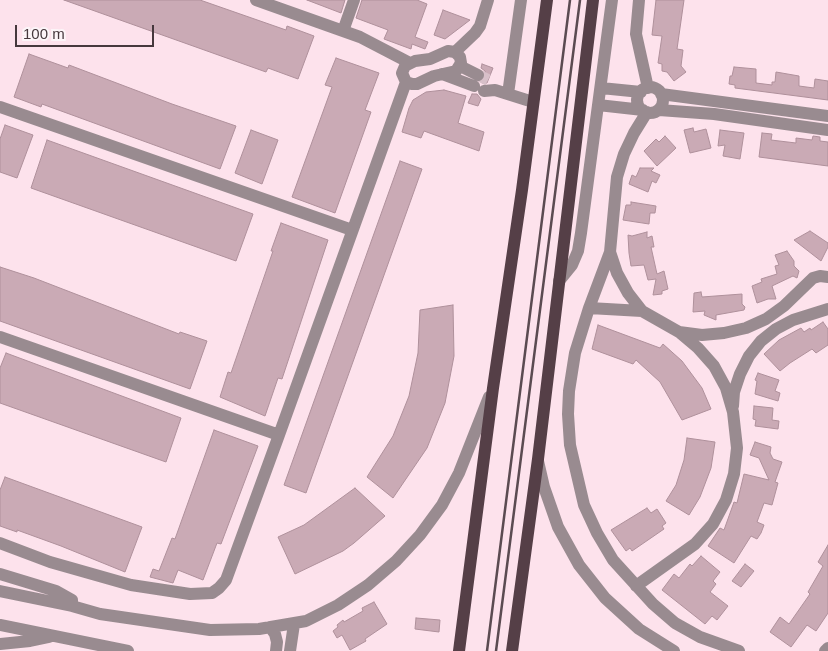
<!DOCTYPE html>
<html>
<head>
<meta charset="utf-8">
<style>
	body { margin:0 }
	#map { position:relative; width:828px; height:651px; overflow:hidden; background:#fde2ec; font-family:Helvetica,sans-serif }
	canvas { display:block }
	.scale { position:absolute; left:15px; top:25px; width:139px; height:22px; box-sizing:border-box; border:2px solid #46383d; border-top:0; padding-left:6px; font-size:15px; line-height:18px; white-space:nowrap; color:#46383d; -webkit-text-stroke:4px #fcf5f8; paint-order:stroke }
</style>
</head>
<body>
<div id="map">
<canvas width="828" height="651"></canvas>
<div class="scale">100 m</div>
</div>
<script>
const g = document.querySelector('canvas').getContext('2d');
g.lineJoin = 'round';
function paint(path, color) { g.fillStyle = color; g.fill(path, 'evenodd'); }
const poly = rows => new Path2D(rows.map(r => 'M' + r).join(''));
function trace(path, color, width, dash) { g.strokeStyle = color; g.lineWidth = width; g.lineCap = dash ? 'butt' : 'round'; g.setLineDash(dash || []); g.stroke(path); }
const building = poly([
	[64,0,200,0,286,30,287,26,314,36,298,79,268,68,266,72,64,0],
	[307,0,345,0,341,13,307,0],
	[362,0,417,0,427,4,415,37,428,42,425,49,412,44,411,49,384,39,388,30,356,18,362,0],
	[656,0,684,0,677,49,683,50,681,66,686,72,674,81,667,72,662,71,662,64,658,63,662,36,652,35,656,0],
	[443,10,470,20,445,39,434,35,443,10],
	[29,54,68,68,69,65,172,104,236,126,220,169,42,104,41,107,14,97,29,54],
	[336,58,379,73,365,110,371,112,335,213,292,197,332,87,325,85,336,58],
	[482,64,493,68,487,83,482,83,486,75,485,71,481,68,482,64],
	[734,67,756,69,756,83,772,85,772,82,775,82,776,72,799,76,799,86,814,88,815,79,828,81,828,100,735,88,735,85,729,84,730,76,732,76,734,67],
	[444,90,466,96,458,123,484,132,479,151,424,131,421,138,402,132,409,108,413,100,426,92,444,90],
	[472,94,477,94,481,99,478,106,468,103,472,94],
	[5,125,33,135,17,178,0,172,0,139,5,125],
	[693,128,694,132,706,129,711,148,690,153,684,130,693,128],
	[251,130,278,140,262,184,235,173,251,130],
	[720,130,744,133,740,159,723,156,725,145,718,146,720,130],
	[762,133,772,134,771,140,796,143,796,138,812,140,813,136,820,137,820,141,828,142,828,166,759,157,762,133],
	[665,136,676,148,657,166,644,151,656,139,659,142,665,136],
	[47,140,253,214,236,261,31,188,47,140],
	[400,161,422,169,306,493,284,485,400,161],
	[640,168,654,168,651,171,660,175,656,183,652,181,648,192,629,184,632,175,636,177,640,168],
	[631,202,656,206,655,213,650,213,649,224,623,220,626,205,631,205,631,202],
	[281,223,328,240,282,379,278,378,265,416,220,397,228,372,231,373,273,251,271,251,281,223],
	[810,231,828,243,828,247,821,261,794,240,810,231],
	[647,232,647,238,652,236,654,247,651,247,657,274,664,271,668,289,662,291,662,294,653,295,656,279,648,280,644,265,631,266,629,253,628,235,632,236,647,232],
	[787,251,794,261,794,266,799,271,797,278,793,276,772,286,776,299,768,299,757,303,752,286,762,282,761,279,777,274,775,266,779,265,775,255,787,251],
	[0,267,34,278,179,334,180,332,207,341,190,389,0,321,0,267],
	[701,292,702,297,742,294,742,304,745,307,744,310,716,315,716,320,704,315,705,311,693,312,694,293,701,292],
	[453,305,454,356,445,403,427,448,393,498,367,477,393,436,409,396,418,353,420,310,453,305],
	[823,322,828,329,828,345,816,353,812,349,790,363,780,371,764,354,779,340,801,328,804,332,810,328,811,330,823,322],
	[598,325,660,348,663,344,682,361,702,388,711,409,682,420,660,382,636,360,633,364,592,349,598,325],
	[6,353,181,418,166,462,0,403,0,368,6,353],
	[758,373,779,380,775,391,780,393,778,401,755,394,757,381,755,380,758,373],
	[754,406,773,408,772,420,779,421,778,429,755,426,756,420,753,419,754,406],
	[214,430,258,446,221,544,217,543,203,580,178,570,173,583,150,577,153,569,159,571,172,538,175,539,214,430],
	[687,438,715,442,711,468,700,497,689,515,666,501,676,485,684,460,687,438],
	[755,442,771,447,770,453,773,459,782,462,775,482,778,483,772,505,764,503,757,522,764,525,761,533,757,539,751,536,734,563,708,546,720,528,724,530,734,502,737,503,744,474,769,480,759,458,750,455,755,442],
	[5,477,142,527,125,572,61,546,17,530,17,532,0,526,0,490,5,477],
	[355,488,385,516,354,543,343,551,295,574,278,537,304,525,355,488],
	[647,508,651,513,657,509,666,523,662,526,664,529,632,551,630,548,626,551,611,530,647,508],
	[828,545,828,613,816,631,807,625,791,647,770,632,780,617,789,624,810,594,808,592,823,566,818,562,828,545],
	[701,556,720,572,713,581,716,584,710,592,728,606,717,620,712,616,705,624,662,590,674,574,679,578,690,564,692,566,701,556],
	[745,564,754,571,741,587,732,581,745,564],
	[374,602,387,624,365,639,366,641,350,650,342,635,337,638,333,631,338,627,337,625,343,620,344,622,363,611,362,608,374,602],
	[416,618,440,620,439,632,415,629,416,618]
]);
paint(building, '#caaab5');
trace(building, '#af909b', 1);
trace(poly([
	[478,75,488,80]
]), '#d8c0c9', 12, [12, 6]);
trace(poly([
	[256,0,360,37,410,63],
	[639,0,636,34,648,88],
	[343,31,354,0],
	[448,51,455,52,460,57,461,63,456,71,434,76,417,84,412,84,406,82,402,73,405,66,415,61,430,59,448,51],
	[455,52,475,33,480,26,488,0],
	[460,66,478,75],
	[442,74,474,86],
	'637 100a13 13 0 1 1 26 0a13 13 0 1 1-26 0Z',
	[601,88,641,92],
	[484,91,495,90,533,102],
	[508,94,521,0],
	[661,94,828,116],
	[598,105,643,110],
	[0,107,352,230],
	[659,110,714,114,828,130],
	[647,112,634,133,624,154,617,177,610,252,589,308,575,353,569,391,568,414,570,445,584,505,597,533,613,560,653,604,675,623,700,637,739,651],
	[610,252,617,273,628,293,642,311,679,332,698,348,714,366,726,388,733,412,737,448,734,474,726,500,713,524,695,544,636,586],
	[559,281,572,265,578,251,581,233,612,0],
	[589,308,642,311],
	[679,332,702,335,724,333,746,328,766,319,784,306,813,278,820,276,828,277],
	[0,337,279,435],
	[733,406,734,392,740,374,749,356,761,341,776,329,793,320,828,309],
	[538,461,544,487,558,527,579,565,605,598,639,629,674,651],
	[0,543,50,562,131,585,190,594,212,593,219,588,226,580,279,435,406,82],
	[0,574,56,591,72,600,72,606],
	[0,591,72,606,100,614,210,630,259,629,306,621,338,605,368,585,396,561,420,535,442,505,459,473,489,397],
	[0,625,128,651],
	[270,627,275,634,277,642,276,651],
	[0,644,30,641,49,637],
	[290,651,294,624],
	[825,651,828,648]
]), '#998b90', 12);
trace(poly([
	[459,651,493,388,522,190,547,0],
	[512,651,538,459,593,0]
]), '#553f47', 12);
trace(poly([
	[487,651,570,0],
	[496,651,580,0]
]), '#5b4b51', 2.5);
</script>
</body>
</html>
